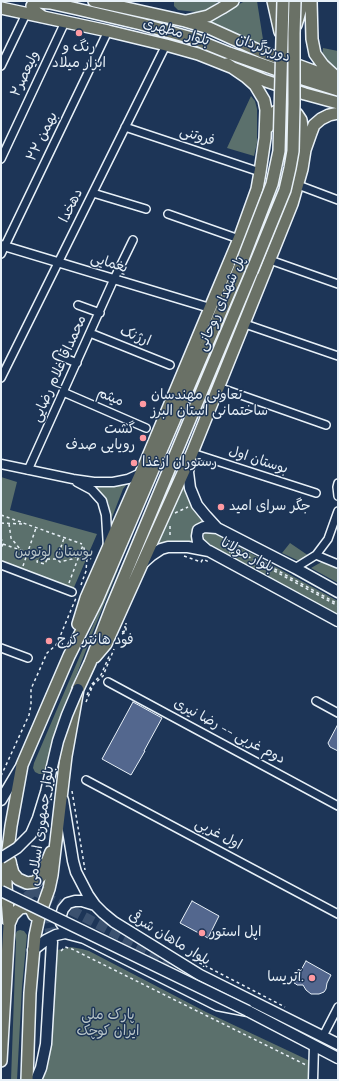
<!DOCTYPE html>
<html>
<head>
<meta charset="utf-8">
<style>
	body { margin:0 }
	#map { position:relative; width:339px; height:1081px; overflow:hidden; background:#1d3557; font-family:Mynerve,sans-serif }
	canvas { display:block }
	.frame { position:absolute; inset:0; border:2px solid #e8f1f8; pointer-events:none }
</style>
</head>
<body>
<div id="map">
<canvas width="339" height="1081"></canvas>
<div class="frame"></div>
</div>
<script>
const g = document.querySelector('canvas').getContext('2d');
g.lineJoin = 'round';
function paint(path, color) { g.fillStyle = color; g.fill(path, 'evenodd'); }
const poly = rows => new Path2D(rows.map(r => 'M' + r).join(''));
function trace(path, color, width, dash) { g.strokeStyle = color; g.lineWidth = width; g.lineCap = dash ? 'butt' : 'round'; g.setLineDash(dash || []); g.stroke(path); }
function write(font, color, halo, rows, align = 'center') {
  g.font = font + ' Mynerve,"Playpen Sans Arabic",sans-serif'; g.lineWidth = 3; g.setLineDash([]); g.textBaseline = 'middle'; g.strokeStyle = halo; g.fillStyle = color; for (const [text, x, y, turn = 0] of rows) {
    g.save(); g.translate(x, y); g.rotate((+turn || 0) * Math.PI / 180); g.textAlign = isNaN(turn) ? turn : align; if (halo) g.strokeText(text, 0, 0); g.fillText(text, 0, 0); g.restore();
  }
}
paint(poly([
	[174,1,219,1,207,10,196,12,178,10,174,6],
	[245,1,257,1,264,46,208,22,222,16,232,8],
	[323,48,338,51,338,70,327,62,322,55],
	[251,96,255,101,257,109,257,143,254,156,227,148],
	[1,477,17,482,10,510,97,534,72,592,1,567],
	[183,478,191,505,204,522,194,528,192,533,192,543,170,542,152,548],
	[127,484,123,489,111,520,109,519,109,504,104,496,95,487,96,486],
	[210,531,338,601,338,615,214,547,204,540,204,534],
	[290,543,309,556,299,561,282,553],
	[325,560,338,569,338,583,311,568],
	[117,569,118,570,94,629,68,697,57,728,46,770,43,774,39,774,35,772,33,768,34,763],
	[20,930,24,931,27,935,22,987,17,1080,11,1080,16,941,15,935,17,931],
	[71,947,82,949,89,951,206,1012,310,1061,309,1080,42,1080,49,1054,53,1018,57,950]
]), '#5b706c');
const building = poly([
	[133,702,162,718,144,751,145,751,131,775,102,759,133,702],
	[338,724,338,751,330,747,328,743,338,724],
	[192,901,219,916,208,938,180,923,192,901],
	[306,961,331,975,327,983,326,989,324,992,319,994,311,994,306,990,303,985,297,985,296,984,294,983,306,961]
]);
paint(building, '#53678e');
trace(building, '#e8f1f8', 1);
trace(poly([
	[18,882,143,948,171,961],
	[27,890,39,904,48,919,52,942]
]), '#3b516f', 10, [10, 5]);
const minor = poly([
	[1,66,26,14],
	[125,127,260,172],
	[1,159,65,22],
	[298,185,338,200],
	[93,193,146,209],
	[168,214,239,239],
	[1,254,108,31],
	[270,260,338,284],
	[78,305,100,313],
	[245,324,338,356],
	[90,333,170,365],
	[57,355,77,363],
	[1,378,166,45],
	[218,387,326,425],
	[63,392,146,428],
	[192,453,316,493],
	[28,470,114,279,133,240],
	[338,483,337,487,338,496],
	[316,555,338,564],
	[1,565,72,592],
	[295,568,316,555,328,539,338,511],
	[1,648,28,658],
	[108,682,338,806],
	[316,701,338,713],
	[86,780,338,914],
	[323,1036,338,1007]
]);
const tertiary = poly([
	[1,245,210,308],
	[1,464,73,479,94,482,113,482,128,479,141,473],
	[77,482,92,490,102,501,106,515,108,547],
	[313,1080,314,1046]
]);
const secondary = poly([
	[190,462,188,472,190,488,197,505,206,516,217,528,295,568,338,592],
	[207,550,198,542,197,536,198,530,204,527,217,528],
	[143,563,152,555,161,549,168,547,188,547,209,551,338,621],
	[1,800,20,768],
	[63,800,73,861,76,872,88,895,95,905,103,913,114,922,200,975,338,1044],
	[63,926,61,923,61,915,63,909,68,903,75,901,82,901,95,905],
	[1,929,5,951],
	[33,950,46,940,56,935,65,933,84,938,217,1005,248,1011,338,1058],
	[36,1080,41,1068,46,1044,52,942]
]);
const primary = poly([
	[94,1,185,21,209,28,262,52,338,80],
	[273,1,280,32],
	[311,1,312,39,315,54,323,65,335,76],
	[1,8,108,31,166,45,198,54,266,81,305,94,338,103],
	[43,17,33,10,32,6,34,3,38,2,50,3,77,9,141,24,192,38,229,53,306,80,338,90],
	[186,21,208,16,222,8,233,1],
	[296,25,303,1],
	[268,127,270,120,273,113,279,110,285,110,297,114,301,120,305,148],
	[78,624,86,598,141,473,210,308,239,239,257,189,260,172,265,138,266,110,264,100,255,85,246,77,227,64],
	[95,657,106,644,192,453,292,204,302,169,305,150,311,133,314,125,321,119,329,115,338,113],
	[10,861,11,866,13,873,18,879,27,883,35,882,41,876,51,852],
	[9,924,13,915,20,908,26,907,31,909,34,915],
	[1,1061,9,925,6,885,6,866,11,826,22,765,69,656,97,600,240,267],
	[27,1080,30,993,35,936,39,917,49,889,52,875,66,756,78,689,90,663,112,606,252,271]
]);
trace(minor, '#e8f1f8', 10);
trace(tertiary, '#e8f1f8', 11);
trace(secondary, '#e8f1f8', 13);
trace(primary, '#e8f1f8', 14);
trace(poly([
	[175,513,188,507],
	[1,515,82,544],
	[1,523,23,524],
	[9,524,11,538,20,549],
	[170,526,170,538],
	[1,538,3,544,1,550],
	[3,544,38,556],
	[42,552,47,553,48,557,45,564,37,562,39,553,42,552],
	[229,552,235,550,239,550],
	[231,553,237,552,240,552,338,606],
	[184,556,201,562,203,559,209,562],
	[47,559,57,559,60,562,72,559,79,555],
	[57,559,64,538],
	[264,563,338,604],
	[23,566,36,528],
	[69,583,83,545],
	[81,585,86,571,87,558,83,545],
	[122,632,125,631,125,626],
	[122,634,126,632,126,623],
	[87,695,92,684,101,675,110,654],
	[86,702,93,685,103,676,114,649],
	[1,776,29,715,31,705,31,689,47,653,56,645,61,634,76,598],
	[72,791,85,870],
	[61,951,65,947,72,949,306,1065],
	[194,960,285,1007]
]), '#e8f1f8', 1.5, [3, 3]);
trace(minor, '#1d3557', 7);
trace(tertiary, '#1d3557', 8);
trace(secondary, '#1d3557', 10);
trace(primary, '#6a7166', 11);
const secondaryBridge = poly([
	[1,858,17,848,31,834,38,818,46,792,58,741,67,715,78,689],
	[1,891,248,1011]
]);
const primaryBridge = poly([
	[240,267,272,184,279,151,283,1],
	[252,271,285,190,290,168,293,151,294,104,294,33,295,1]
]);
trace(secondaryBridge, '#e8f1f8', 13, []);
trace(primaryBridge, '#e8f1f8', 14, []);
trace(secondaryBridge, '#1d3557', 10);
trace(primaryBridge, '#6a7166', 11);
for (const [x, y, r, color] of [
	[79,33,4,"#ff9aa2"],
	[143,404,4,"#ff9aa2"],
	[143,438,4,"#ff9aa2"],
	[134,463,4,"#ff9aa2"],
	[221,507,4,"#ff9aa2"],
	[49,641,4,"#ff9aa2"],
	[202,933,4,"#ff9aa2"],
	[312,978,4,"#ff9aa2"]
]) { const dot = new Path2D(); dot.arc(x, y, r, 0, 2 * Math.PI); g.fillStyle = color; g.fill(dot); trace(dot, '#1d3557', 1.5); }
write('14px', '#e8f1f8', '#1d3557', [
	["بلوار مطهری",176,33,16],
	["دوربرگردان",263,49,20],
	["ولیعصر۲",26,74,-65],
	["۲۲ بهمن",43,137,-64],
	["فروتنی",197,137,18],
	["دهخدا",72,206,-64],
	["یغمایی",109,264,17],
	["پل شهدای روحانی",222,304,-67],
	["ارژنک",135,337,22],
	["محمداقا غلام رضایی",60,369,-66],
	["میثم",110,398,23],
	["بوستان اول",258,461,18],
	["بلوار مولانا",247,556,28],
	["دوم غربی -- رضا نیری",229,732,28],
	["بلوار جمهوری اسلامی",42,826,-82],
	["اول غربی",218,835,28],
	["بلوار ماهان شرقی",169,939,31]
]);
write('14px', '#e8f1f8', '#1d3557', [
	["رنگ و",79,48,"center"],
	["ابزار میلاد",79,64,"center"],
	["تعاونی مهندسان",151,396],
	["ساختمانی استان البرز",151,412],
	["گشت",135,430,"right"],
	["رویایی صدف",135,446,"right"],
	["رستوران ازغذا",142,463],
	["جگر سرای امید",229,507],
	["فود هانتر کرج",57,641],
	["اپل استور",210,933],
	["آتریسا.",304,978,"right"]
], 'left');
write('14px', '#b7c4c7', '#1d3557', [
	["بوستان لوتوس",54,553],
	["پارک ملی",108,1016],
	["ایران کوچک",108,1032]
]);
</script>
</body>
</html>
